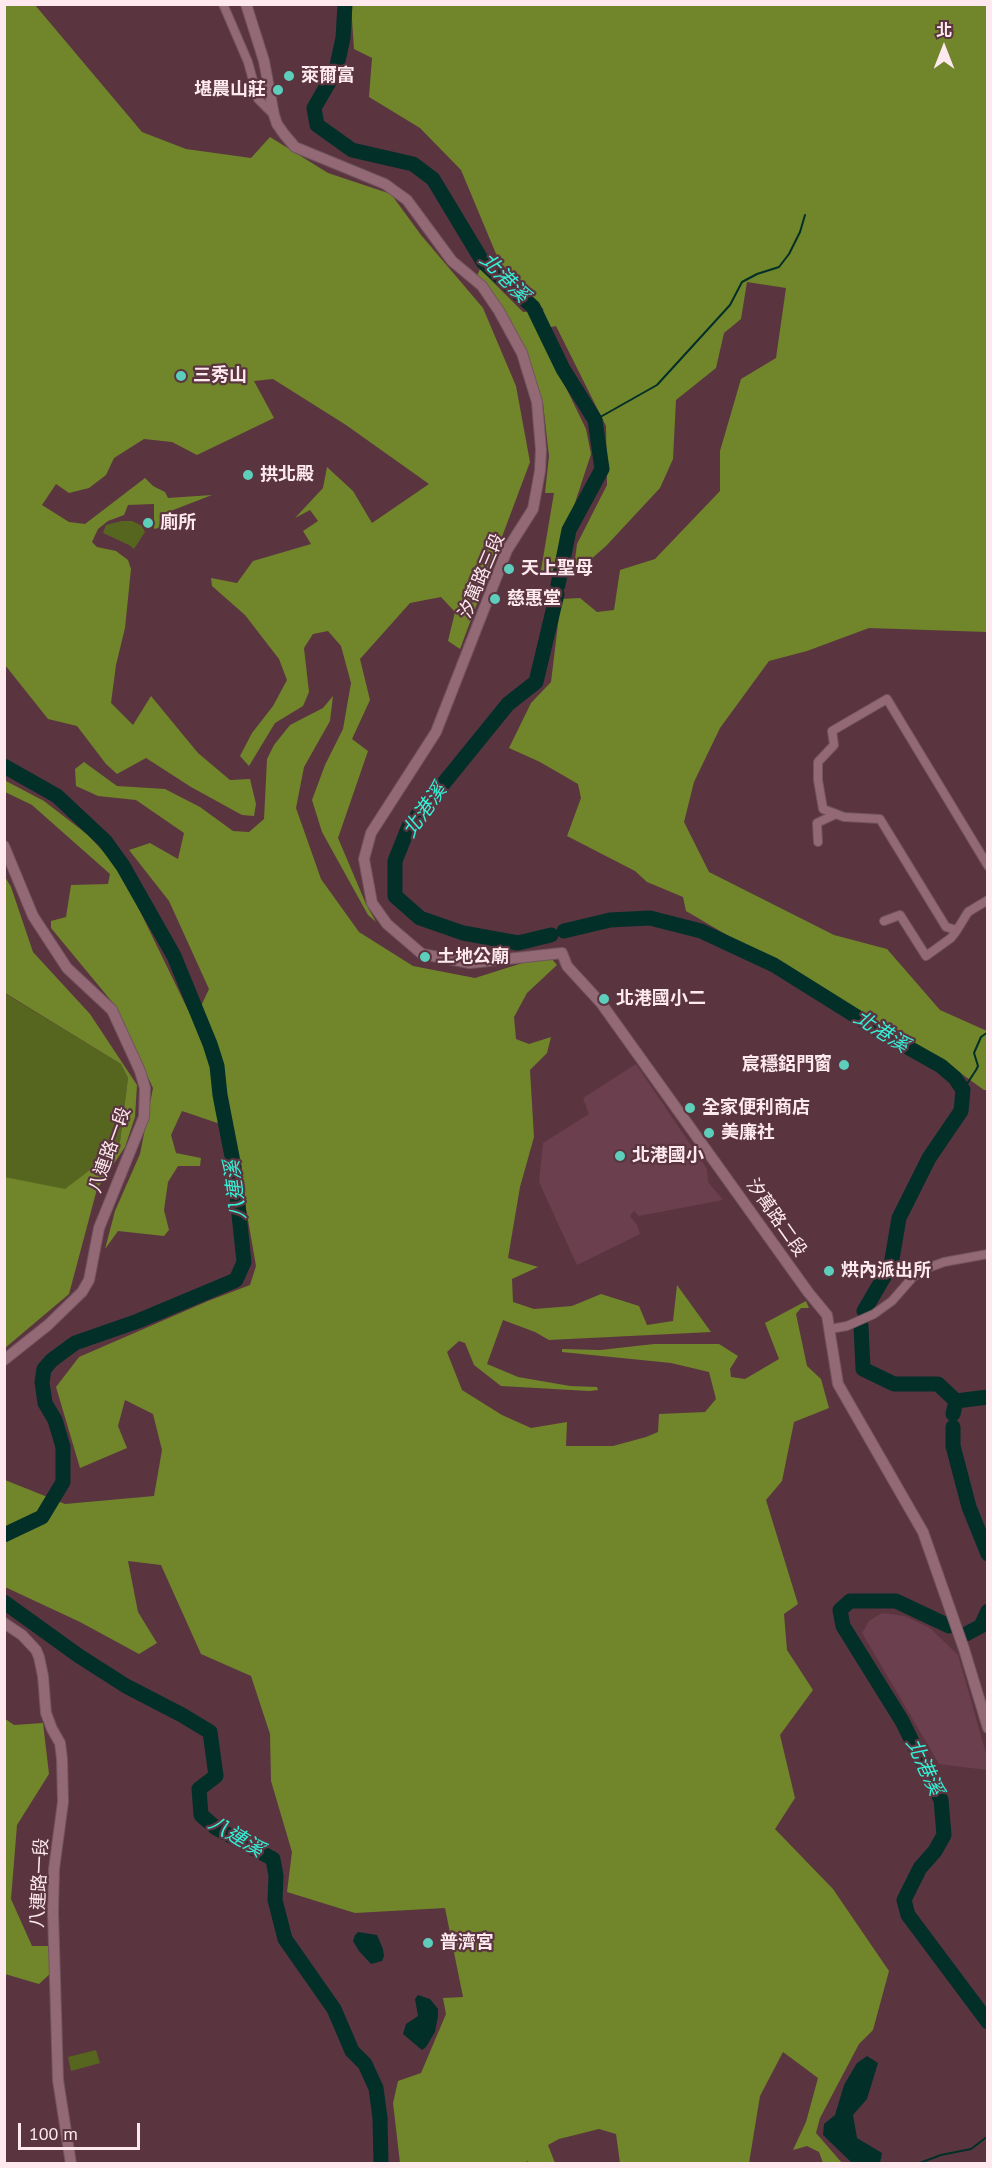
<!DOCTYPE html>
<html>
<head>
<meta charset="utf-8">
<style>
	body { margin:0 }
	#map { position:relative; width:992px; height:2168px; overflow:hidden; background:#5a3540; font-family:"PT Sans","Noto Sans TC",sans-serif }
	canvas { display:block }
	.frame { position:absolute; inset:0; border:6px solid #fde9ee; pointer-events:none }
	.north { position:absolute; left:914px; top:18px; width:60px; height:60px; -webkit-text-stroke:4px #5a3540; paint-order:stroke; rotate:0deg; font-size:16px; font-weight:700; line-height:24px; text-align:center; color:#fde9ee }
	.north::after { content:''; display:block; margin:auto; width:21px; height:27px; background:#fde9ee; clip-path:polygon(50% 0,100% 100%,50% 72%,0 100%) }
	.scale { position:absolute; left:18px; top:2123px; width:122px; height:27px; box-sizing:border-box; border:3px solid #fde9ee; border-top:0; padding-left:8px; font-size:18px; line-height:21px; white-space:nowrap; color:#fde9ee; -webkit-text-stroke:4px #5a3540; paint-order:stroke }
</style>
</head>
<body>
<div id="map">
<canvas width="992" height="2168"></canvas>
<div class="frame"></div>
<div class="north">北</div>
<div class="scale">100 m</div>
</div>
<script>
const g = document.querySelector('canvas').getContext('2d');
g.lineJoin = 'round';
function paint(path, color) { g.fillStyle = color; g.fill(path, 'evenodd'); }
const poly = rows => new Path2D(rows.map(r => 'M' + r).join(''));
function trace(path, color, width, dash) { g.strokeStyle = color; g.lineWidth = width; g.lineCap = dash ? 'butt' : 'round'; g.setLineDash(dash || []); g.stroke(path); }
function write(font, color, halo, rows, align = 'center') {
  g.font = font + ' "PT Sans","Noto Sans TC",sans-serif'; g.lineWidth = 4.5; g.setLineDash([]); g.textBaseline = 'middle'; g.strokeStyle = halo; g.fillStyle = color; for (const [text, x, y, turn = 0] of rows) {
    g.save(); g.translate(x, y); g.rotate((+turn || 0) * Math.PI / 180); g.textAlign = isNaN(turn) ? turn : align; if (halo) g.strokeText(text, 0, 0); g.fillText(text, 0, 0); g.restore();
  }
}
paint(poly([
	[636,1064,707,1169,708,1182,723,1200,639,1216,634,1211,630,1216,637,1225,640,1234,577,1265,539,1182,543,1143,589,1114,583,1098],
	[882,1613,905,1616,930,1628,958,1655,987,1757,987,1770,939,1764,862,1633,869,1621]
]), '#6b3f4d');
paint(poly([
	[122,521,132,521,142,526,145,532,134,549,129,545,103,533,106,525],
	[4,993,121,1064,128,1078,120,1142,111,1154,65,1190,5,1177],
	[96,2050,100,2063,71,2071,68,2057]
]), '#57661f');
paint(poly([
	[4,5,35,5,142,132,186,149,251,158,270,137,328,173,391,194,421,235,483,308,516,386,530,462,460,649,448,641,455,612,441,597,410,603,360,659,370,700,352,739,368,751,338,838,366,904,376,922,368,915,363,906,322,832,312,800,325,765,343,729,351,683,341,646,328,631,313,634,304,648,309,692,303,706,275,723,249,766,240,756,252,733,273,706,287,680,279,659,245,615,212,586,211,578,237,583,253,561,311,544,303,531,318,521,310,510,295,518,323,488,327,467,353,491,372,523,429,484,346,425,273,379,254,381,274,418,197,455,172,442,144,439,114,458,106,475,89,488,69,493,56,484,42,505,69,522,85,524,145,478,153,486,165,492,168,498,212,495,168,512,162,527,154,529,154,504,128,505,124,515,108,521,98,529,92,542,97,547,116,551,128,560,131,569,125,628,116,665,111,703,133,725,151,696,198,753,230,780,250,779,256,804,254,816,242,815,191,787,146,758,117,774,106,764,77,726,48,719,5,665],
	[351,5,987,5,987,632,869,628,807,651,769,661,720,728,694,782,684,822,709,872,834,935,887,949,940,1010,987,1031,987,1090,984,1090,952,1067,686,911,683,897,647,882,635,871,567,836,581,798,578,784,540,762,509,748,531,703,551,682,561,599,580,598,597,612,614,610,620,570,655,559,720,491,720,451,741,379,776,358,786,288,747,282,741,319,724,333,716,368,676,400,673,459,660,488,606,546,573,575,577,544,607,485,606,426,556,326,538,330,586,429,591,454,551,576,541,570,554,493,545,493,549,456,543,403,518,336,477,276,480,269,523,312,544,310,499,261,461,170,420,128,369,97,372,58,354,49],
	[333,696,330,721,304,767,296,808,321,879,359,932,413,966,475,978,535,959,551,958,557,965,527,993,514,1017,516,1039,529,1044,551,1037,547,1053,530,1070,534,1137,520,1187,508,1258,538,1267,512,1279,513,1302,534,1309,572,1306,601,1294,639,1306,647,1325,673,1321,677,1285,711,1332,549,1340,535,1332,503,1320,487,1364,518,1377,570,1386,597,1387,598,1390,589,1391,501,1386,474,1365,465,1343,459,1341,447,1352,462,1390,502,1415,531,1428,567,1422,566,1446,613,1446,646,1437,658,1432,659,1414,705,1412,716,1399,709,1372,671,1363,562,1352,562,1349,600,1350,654,1344,719,1344,738,1356,730,1369,731,1377,745,1379,779,1359,765,1323,806,1301,809,1308,801,1308,796,1314,807,1366,821,1379,829,1408,794,1422,782,1481,766,1500,798,1604,784,1614,787,1650,813,1690,780,1735,795,1798,775,1829,833,1889,889,1971,873,2030,859,2044,820,2118,816,2133,842,2163,823,2163,819,2152,807,2146,793,2150,806,2122,818,2078,783,2052,760,2096,749,2163,620,2163,616,2134,599,2129,559,2139,548,2145,555,2163,530,2163,527,2161,525,2164,400,2163,393,2103,398,2081,421,2073,446,2014,443,1998,463,1997,445,1908,355,1913,287,1892,292,1852,271,1781,270,1734,251,1676,201,1654,161,1565,128,1561,138,1612,157,1643,139,1654,80,1622,5,1587,5,1480,65,1504,154,1496,162,1450,153,1414,125,1400,118,1426,127,1448,80,1468,56,1387,79,1357,208,1301,250,1285,256,1266,232,1128,182,1111,171,1135,176,1153,201,1158,200,1166,178,1166,168,1182,164,1210,169,1230,164,1236,118,1231,105,1249,115,1211,140,1154,153,1088,113,1003,51,928,51,921,66,917,71,885,108,884,110,874,32,805,5,792,4,780,44,801,88,835,120,870,188,1010,201,1006,209,989,169,901,129,850,150,843,178,859,184,833,136,800,98,796,76,786,75,769,84,762,117,786,165,789,200,807,233,831,249,832,264,819,267,759,274,745,290,725,323,708],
	[4,875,11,887,33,952,90,1014,137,1085,135,1117,125,1147,97,1189,69,1294,5,1348,5,1177,65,1189,111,1154,120,1142,128,1078,121,1064,5,993],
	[4,1718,14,1725,43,1723,49,1774,17,1825,11,1899,32,1946,48,1946,51,1973,39,1984,5,1974]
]), '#71852a');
paint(poly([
	[358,1932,377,1935,383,1949,384,1956,382,1961,371,1964,359,1951,353,1941,355,1935],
	[418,1995,430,1999,438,2009,438,2016,435,2032,426,2047,422,2050,403,2034,406,2024,418,2016,415,1999],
	[867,2056,878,2063,867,2099,853,2115,857,2138,882,2153,880,2163,852,2163,823,2135,824,2124,835,2115,844,2085,857,2063]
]), '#032f29');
trace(poly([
	[595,420,657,385,730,305,742,282,757,274,779,267,789,254,800,232,805,215],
	[963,1090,976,1070,978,1066,974,1053,981,1037,988,1032],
	[917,2164,941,2155,971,2149,988,2136]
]), '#032f29', 2);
trace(poly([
	[345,4,343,38,336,70,314,108,317,125,352,150,413,164,433,179,483,262,533,307,563,369,595,420,602,469,569,530,558,585],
	[4,766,57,796,105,841,123,866,174,956,210,1044,217,1066,220,1095,234,1167,244,1262,236,1280,138,1321,75,1343,52,1360,44,1369,42,1382,45,1403,55,1420,63,1447,63,1482,42,1517,4,1535],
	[564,931,610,920,650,918,701,931,774,965,886,1035,941,1066,955,1078,963,1090,961,1111,929,1158,899,1218,891,1265,864,1311],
	[551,935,518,943,463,933,420,918,395,896,395,861,409,826,508,704,536,682,557,594],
	[861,1326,863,1369,894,1384,938,1384,956,1401,953,1414],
	[956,1401,988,1397],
	[953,1427,953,1446,969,1507,988,1554],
	[4,1602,79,1656,126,1686,182,1715,210,1732,216,1776,199,1789,201,1815,216,1828,273,1859,276,1876,275,1900,285,1939,334,2009,352,2051,365,2064,376,2088,380,2118,381,2164],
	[949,1626,896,1601,850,1601,840,1610,843,1626,902,1721,941,1800,944,1835,935,1851,920,1868,904,1900,908,1915,988,2022],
	[966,1634,981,1626,988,1611]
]), '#032f29', 15);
const minor = poly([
	[223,4,248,62,258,99,274,115],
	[818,842,817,823,836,814],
	[988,866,887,699,832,731,834,745,818,762,818,780,823,809,844,817,880,819,946,927,957,930,968,912,988,900],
	[884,921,900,915,926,956,951,938,957,930],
	[830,1329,847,1326,874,1314,892,1301,913,1277,925,1269,944,1262,988,1254]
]);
const tertiary = poly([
	[246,4,264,61,274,115,277,124,284,134,295,147,385,184,407,200,452,261,482,286,499,311,522,353,537,402,541,450,540,471,533,509,507,550,436,732,371,833,364,859,372,903,387,924,422,954,470,963,562,953,567,966,601,1003,808,1292,827,1315,838,1384,923,1532,964,1649,988,1728],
	[4,846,33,916,67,968,112,1010,140,1071,145,1088,144,1117,99,1228,89,1280,82,1292,48,1325,4,1360],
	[4,1623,22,1635,36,1650,39,1657,43,1676,46,1713,52,1729,60,1743,62,1759,63,1802,54,1869,53,1912,58,2080,71,2164]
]);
trace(minor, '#73555f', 10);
trace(tertiary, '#73555f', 12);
trace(minor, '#926974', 8);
trace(tertiary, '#926974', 10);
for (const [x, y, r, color] of [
	[289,76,6,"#5ccebb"],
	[278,90,6,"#5ccebb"],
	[181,376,6,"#5ccebb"],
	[248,475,6,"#5ccebb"],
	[148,523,6,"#5ccebb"],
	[509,569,6,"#5ccebb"],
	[495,599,6,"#5ccebb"],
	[425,957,6,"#5ccebb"],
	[604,999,6,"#5ccebb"],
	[844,1065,6,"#5ccebb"],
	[690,1108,6,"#5ccebb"],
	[709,1133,6,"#5ccebb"],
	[620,1156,6,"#5ccebb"],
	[829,1271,6,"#5ccebb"],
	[428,1943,6,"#5ccebb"]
]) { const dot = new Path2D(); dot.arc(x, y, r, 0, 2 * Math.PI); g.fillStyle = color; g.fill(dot); trace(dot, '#5a3540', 2); }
write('bold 18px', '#fde9ee', '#5a3540', [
	["萊爾富",301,76],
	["堪農山莊",266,90,"right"],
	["三秀山",193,376],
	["拱北殿",260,475],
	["廁所",160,523],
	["天上聖母",521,569],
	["慈惠堂",507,599],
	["土地公廟",437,957],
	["北港國小二",616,999],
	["宸穩鋁門窗",832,1065,"right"],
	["全家便利商店",702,1108],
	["美廉社",721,1133],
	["北港國小",632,1156],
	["烘內派出所",841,1271],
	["普濟宮",440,1943]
], 'left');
write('18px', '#fde9ee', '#5a3540', [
	["汐萬路三段",482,576,-67],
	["八連路一段",110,1150,-70],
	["汐萬路二段",776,1218,55],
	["八連路一段",40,1883,-87]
]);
write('italic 20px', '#33f2d8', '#5a3540', [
	["北港溪",504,278,45],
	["北港溪",425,811,-55],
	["北港溪",881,1032,32],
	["八連溪",236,1190,-97],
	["北港溪",924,1767,65],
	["八連溪",236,1837,31]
]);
</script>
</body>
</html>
